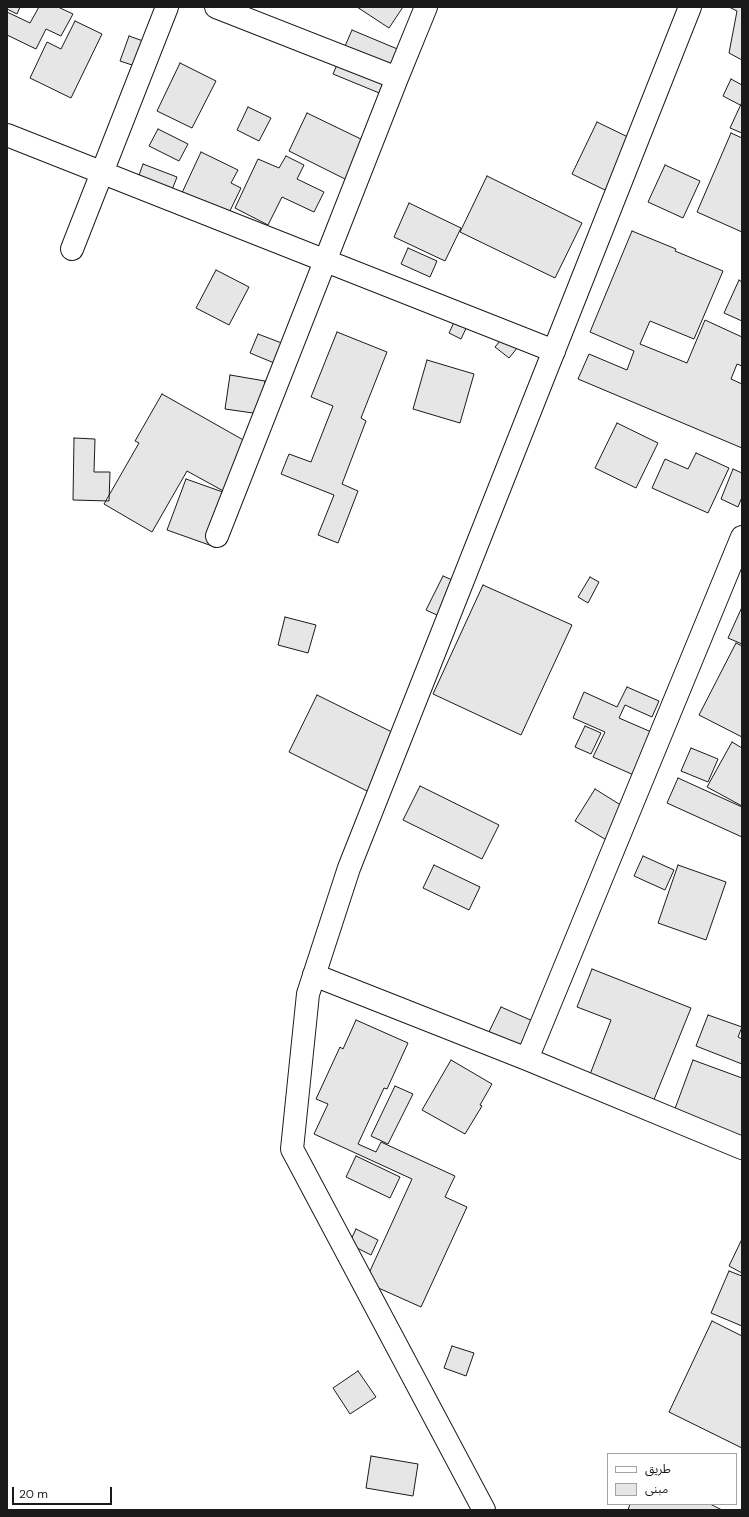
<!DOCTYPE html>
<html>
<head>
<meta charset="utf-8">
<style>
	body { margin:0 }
	#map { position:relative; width:749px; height:1517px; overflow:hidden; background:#fff; font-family:"DM Sans","Noto Sans Arabic",sans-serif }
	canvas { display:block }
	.frame { position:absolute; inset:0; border:8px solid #1a1a1a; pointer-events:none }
	.legend { position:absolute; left:607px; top:1453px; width:130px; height:52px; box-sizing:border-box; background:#fff; border:1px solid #a3a3a3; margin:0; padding:5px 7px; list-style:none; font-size:12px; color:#1a1a1a }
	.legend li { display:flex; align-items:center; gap:8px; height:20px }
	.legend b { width:20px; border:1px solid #a3a3a3 }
	.scale { position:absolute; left:12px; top:1487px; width:100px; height:18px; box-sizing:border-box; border:2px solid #1a1a1a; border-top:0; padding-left:5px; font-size:12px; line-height:14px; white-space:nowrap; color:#1a1a1a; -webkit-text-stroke:3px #fff; paint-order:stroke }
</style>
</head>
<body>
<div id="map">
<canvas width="749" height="1517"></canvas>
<div class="frame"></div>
<ul class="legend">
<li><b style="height:5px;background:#fff"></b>طريق</li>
<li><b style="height:11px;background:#e6e6e6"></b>مبنى</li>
</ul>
<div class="scale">20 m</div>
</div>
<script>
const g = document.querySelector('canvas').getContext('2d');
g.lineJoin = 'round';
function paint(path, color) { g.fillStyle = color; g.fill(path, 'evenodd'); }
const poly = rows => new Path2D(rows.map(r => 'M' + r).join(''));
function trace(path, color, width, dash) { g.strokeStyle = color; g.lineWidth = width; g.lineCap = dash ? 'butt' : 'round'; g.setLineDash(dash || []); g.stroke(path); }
const building = poly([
	[7,7,20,7,17,14,7,9,7,7],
	[39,7,58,7,73,14,61,36,46,29,36,49,7,35,7,12,30,23,39,7],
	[357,7,403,7,389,28,357,7],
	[729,7,742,7,742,60,729,53,737,11,729,7],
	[75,21,102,34,71,98,30,78,47,42,61,49,75,21],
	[352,30,407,53,389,97,333,74,352,30],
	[129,36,146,42,138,67,120,61,129,36],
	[180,63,216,81,192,128,157,111,180,63],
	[731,79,742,85,742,106,723,96,731,79],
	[742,102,742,133,730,128,742,102],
	[248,107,271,118,259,141,237,130,248,107],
	[307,113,365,141,347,180,289,151,307,113],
	[597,122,632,139,607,191,572,174,597,122],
	[158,129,188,144,179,161,149,146,158,129],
	[731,133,742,138,742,232,697,212,731,133],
	[201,152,238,170,231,183,241,188,227,217,181,195,201,152],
	[286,156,304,165,297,179,324,192,314,212,282,197,268,225,235,208,258,159,279,168,286,156],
	[143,164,177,177,165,208,132,195,143,164],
	[665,165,700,181,683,218,648,202,665,165],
	[487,176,582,223,555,278,460,232,487,176],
	[409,203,461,228,445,261,394,237,409,203],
	[632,231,676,249,675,251,723,271,694,339,650,321,640,344,687,363,705,320,742,337,742,366,737,364,731,379,742,384,742,448,578,379,589,354,627,370,634,351,590,332,632,231],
	[408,248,437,261,430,277,401,264,408,248],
	[216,270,249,287,229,325,196,308,216,270],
	[739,280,742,282,742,321,724,313,739,280],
	[457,316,469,322,461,339,449,333,457,316],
	[337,332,387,352,361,418,366,421,342,484,358,491,338,543,318,535,334,495,281,474,289,454,311,462,333,406,311,397,337,332],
	[258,334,287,345,279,365,250,353,258,334],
	[504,336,518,347,509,358,495,347,504,336],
	[427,360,474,374,460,423,413,409,427,360],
	[230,375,265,381,260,414,225,409,230,375],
	[162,394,254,446,227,493,187,471,152,532,104,504,139,443,135,441,162,394],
	[617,423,658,443,636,488,595,468,617,423],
	[74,438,95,439,94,472,110,472,109,501,73,500,74,438],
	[696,453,729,468,708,513,652,488,665,459,688,469,696,453],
	[733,469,742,473,742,497,738,507,721,499,733,469],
	[186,479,234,496,215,547,167,530,186,479],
	[443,576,457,582,439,616,426,610,443,576],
	[590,577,599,582,588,603,578,597,590,577],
	[483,585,572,625,521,735,433,694,483,585],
	[742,607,742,644,728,638,742,607],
	[285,617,316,625,308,653,278,645,285,617],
	[736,643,742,646,742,737,699,715,736,643],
	[627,687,659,701,652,717,625,705,619,718,656,734,636,776,593,757,605,732,573,718,584,692,617,707,627,687],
	[317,695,398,735,369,792,289,752,317,695],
	[585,726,601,733,591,754,575,747,585,726],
	[732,742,742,748,742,806,707,787,732,742],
	[691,748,718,759,708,782,681,771,691,748],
	[678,778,742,807,742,837,667,803,678,778],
	[420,786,499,825,482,859,403,820,420,786],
	[595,789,627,809,608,841,575,821,595,789],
	[643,856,674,870,665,890,634,876,643,856],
	[434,865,480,887,469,910,423,888,434,865],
	[678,865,726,882,706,940,658,923,678,865],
	[592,969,691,1008,653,1102,589,1077,611,1020,577,1007,592,969],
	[501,1007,535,1022,521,1052,487,1036,501,1007],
	[708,1015,742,1027,738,1037,742,1039,742,1064,696,1046,708,1015],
	[356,1020,408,1043,387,1089,384,1088,358,1144,376,1152,381,1142,455,1176,445,1197,467,1207,421,1307,365,1282,412,1179,314,1134,328,1104,316,1099,340,1047,343,1049,356,1020],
	[451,1060,492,1084,480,1105,482,1106,465,1134,422,1110,451,1060],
	[693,1060,742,1078,742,1139,673,1114,693,1060],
	[395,1086,413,1094,388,1144,371,1136,395,1086],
	[356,1156,400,1177,390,1198,346,1177,356,1156],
	[356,1229,378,1240,371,1255,349,1244,356,1229],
	[742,1239,742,1273,729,1266,742,1239],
	[729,1271,742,1276,742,1326,711,1313,729,1271],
	[712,1321,742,1336,742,1448,669,1412,712,1321],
	[452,1346,474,1353,466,1376,444,1368,452,1346],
	[358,1371,376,1397,350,1414,333,1388,358,1371],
	[371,1456,418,1464,413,1496,366,1488,371,1456],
	[630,1504,710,1504,722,1510,628,1510,630,1504]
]);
paint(building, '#e6e6e6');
trace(building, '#1a1a1a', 1);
const street = poly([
	[216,7,397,78],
	[7,135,554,351],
	[72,249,167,7],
	[217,536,397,78,426,7],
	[314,975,527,1059,742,1148],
	[527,1059,742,537]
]);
const secondary = poly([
	[484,1510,292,1149,308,994,349,868,690,7]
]);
trace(street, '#1a1a1a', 24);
trace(secondary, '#1a1a1a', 24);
trace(street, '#fff', 22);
trace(secondary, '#fff', 22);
</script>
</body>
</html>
